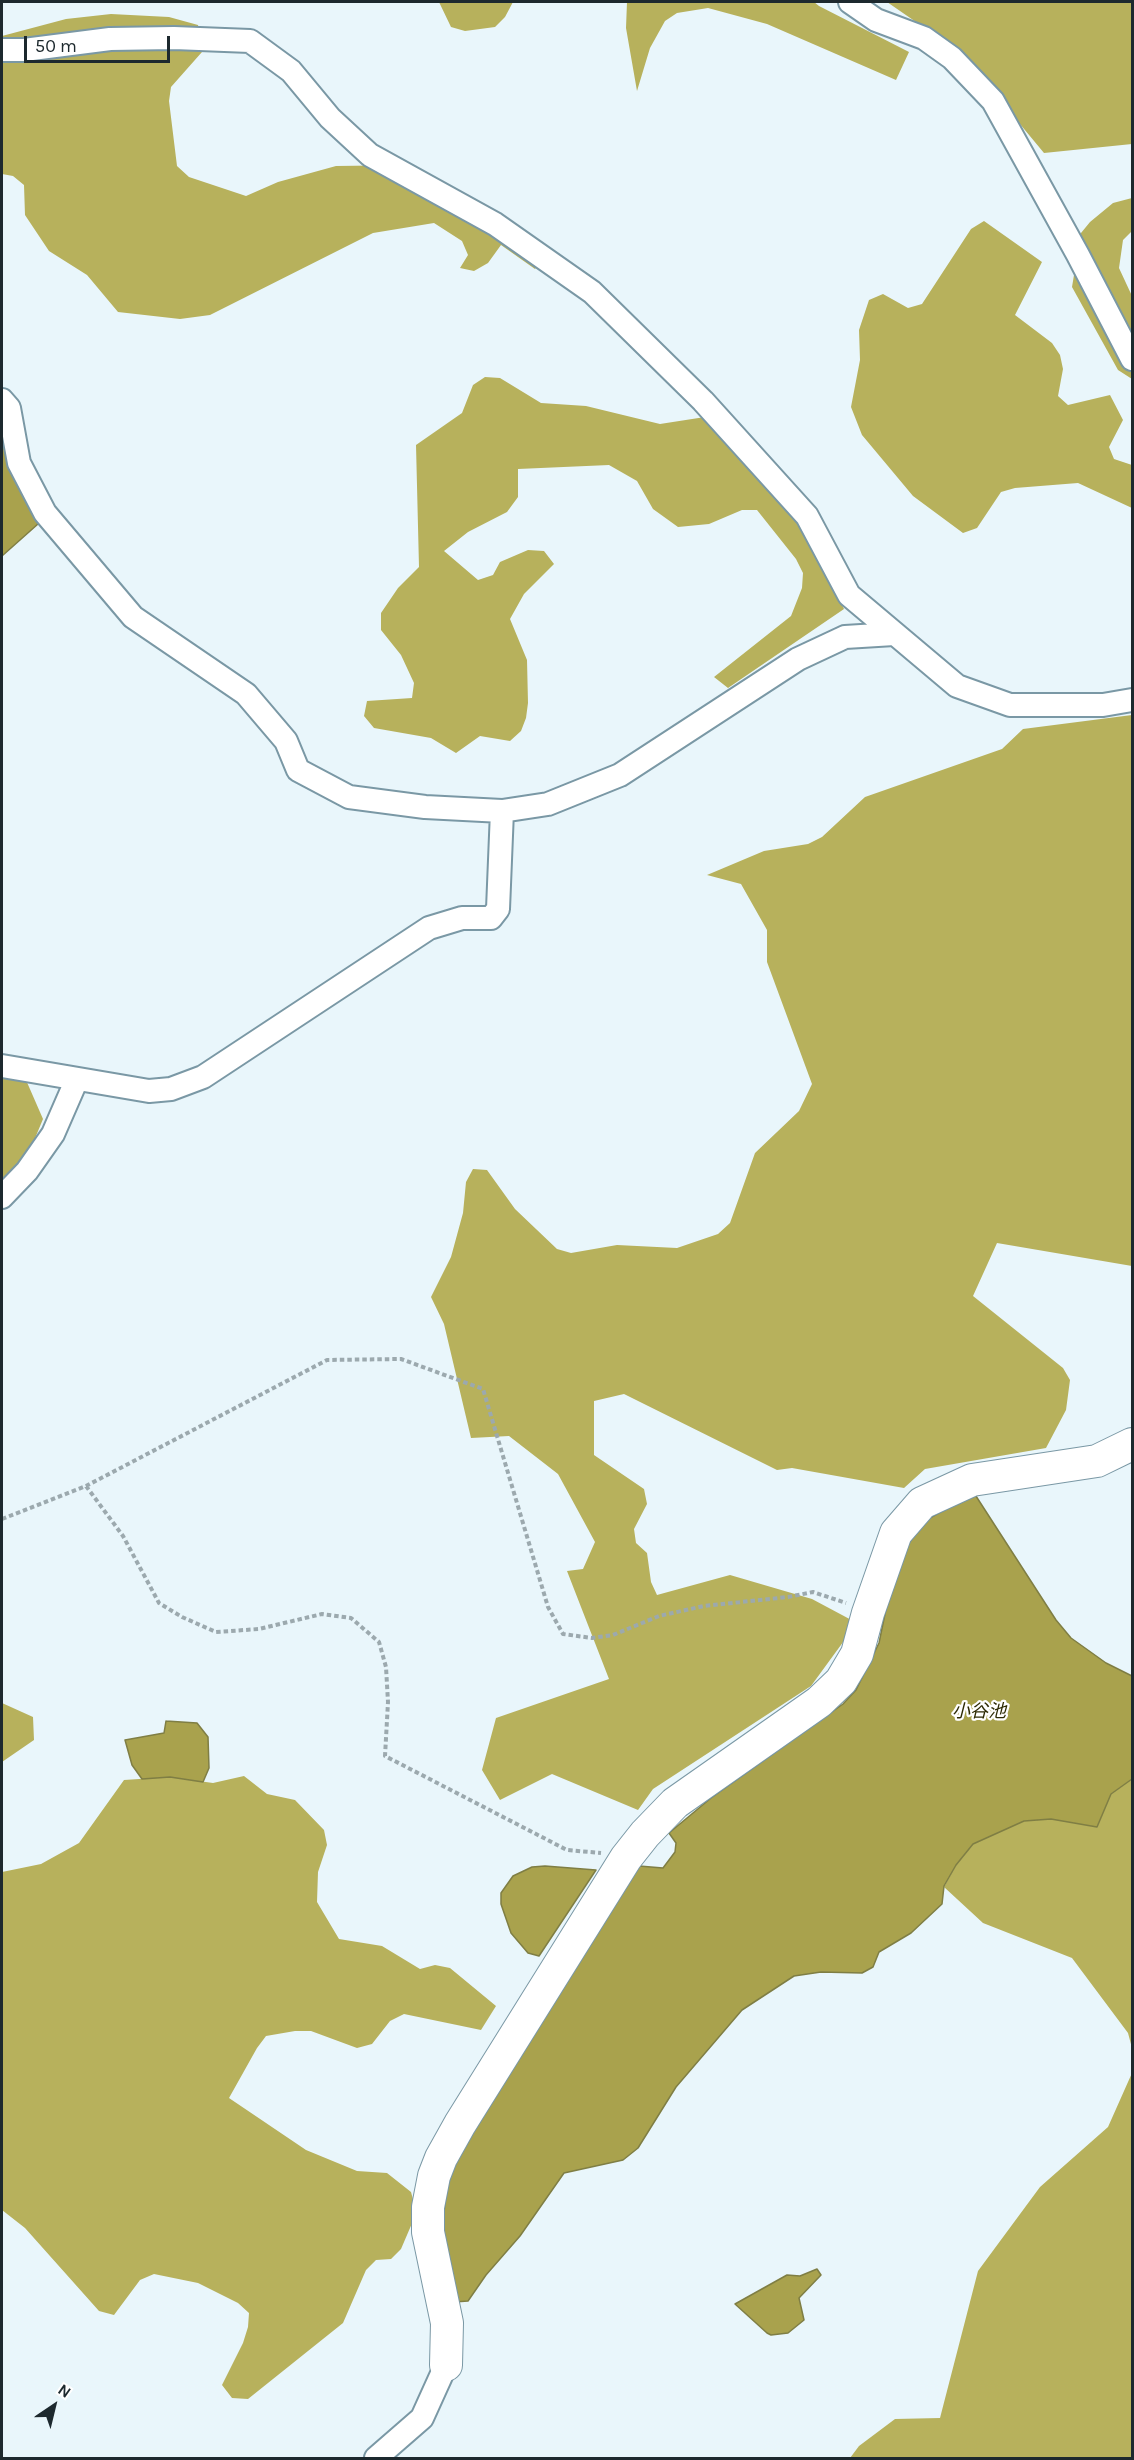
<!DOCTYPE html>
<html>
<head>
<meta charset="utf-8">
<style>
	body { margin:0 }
	#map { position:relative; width:1134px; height:2460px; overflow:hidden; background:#e9f6fb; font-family:Karla,sans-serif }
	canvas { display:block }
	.frame { position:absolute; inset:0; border:3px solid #1d292e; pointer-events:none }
	.north { position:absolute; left:24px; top:2376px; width:60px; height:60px; -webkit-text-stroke:4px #fff; paint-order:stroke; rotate:35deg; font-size:16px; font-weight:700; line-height:24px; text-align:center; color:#1d292e }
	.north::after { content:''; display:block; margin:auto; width:21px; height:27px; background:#1d292e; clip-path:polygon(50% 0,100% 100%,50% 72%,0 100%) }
	.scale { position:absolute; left:24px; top:36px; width:146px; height:27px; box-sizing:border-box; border:3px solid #1d292e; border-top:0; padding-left:8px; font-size:18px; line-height:21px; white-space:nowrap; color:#1d292e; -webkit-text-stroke:4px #fff; paint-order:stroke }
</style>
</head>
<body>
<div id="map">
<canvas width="1134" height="2460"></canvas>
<div class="frame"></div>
<div class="north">N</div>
<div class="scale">50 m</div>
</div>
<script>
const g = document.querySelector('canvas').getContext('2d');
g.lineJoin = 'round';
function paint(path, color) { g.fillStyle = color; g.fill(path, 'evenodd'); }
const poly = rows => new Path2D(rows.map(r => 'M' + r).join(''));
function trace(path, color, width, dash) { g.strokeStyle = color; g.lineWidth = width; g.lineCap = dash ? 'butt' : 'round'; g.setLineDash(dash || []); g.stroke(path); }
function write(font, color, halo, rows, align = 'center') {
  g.font = font + ' Karla,"Noto Sans JP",sans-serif'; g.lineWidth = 4.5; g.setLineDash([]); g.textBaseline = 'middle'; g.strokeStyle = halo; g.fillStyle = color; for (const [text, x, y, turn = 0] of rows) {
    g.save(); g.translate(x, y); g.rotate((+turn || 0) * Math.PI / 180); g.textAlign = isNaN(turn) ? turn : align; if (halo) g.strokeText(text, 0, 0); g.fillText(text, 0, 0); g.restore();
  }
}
paint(poly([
	[439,2,513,2,505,17,495,27,465,31,451,27],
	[627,2,814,2,819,6,909,52,896,80,767,24,708,8,677,13,665,21,650,48,637,91,626,28],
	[887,2,1132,2,1132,144,1044,153,961,53],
	[111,14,169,17,198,25,202,52,171,87,169,101,177,166,189,177,246,196,278,182,336,166,413,165,590,275,587,280,546,256,535,269,501,245,488,263,474,271,460,268,468,255,462,241,434,223,373,233,210,315,180,319,118,312,87,275,49,251,25,215,24,185,13,176,2,174,2,36,66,19],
	[1132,198,1132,231,1123,240,1119,268,1132,296,1132,379,1118,370,1072,287,1081,233,1090,222,1113,203],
	[984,221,1042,262,1015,315,1052,343,1060,355,1063,369,1058,396,1068,405,1110,395,1123,420,1109,447,1114,459,1132,465,1132,508,1078,483,1015,488,1001,492,977,528,963,533,913,496,862,435,851,407,860,360,859,330,869,300,883,294,908,308,922,304,971,229],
	[485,377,500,378,541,403,586,406,660,424,705,417,799,515,844,609,728,688,714,677,791,616,802,588,803,573,796,559,757,510,742,510,709,524,678,527,653,509,637,481,609,465,518,469,518,497,507,512,468,532,444,551,478,580,493,575,500,562,528,550,544,551,554,564,524,594,510,619,527,660,528,703,526,718,521,731,510,741,480,736,456,753,431,738,374,728,364,716,367,701,412,698,414,683,401,655,381,630,381,613,398,588,419,567,416,445,462,413,473,385],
	[1132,715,1132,1266,997,1243,973,1296,1063,1368,1070,1380,1066,1410,1046,1448,925,1469,904,1488,792,1468,777,1470,624,1394,594,1401,594,1455,644,1489,647,1504,634,1529,636,1543,647,1553,651,1582,657,1595,730,1575,812,1599,857,1623,811,1686,653,1789,638,1810,552,1774,500,1800,482,1770,496,1718,609,1679,567,1571,583,1569,595,1542,558,1474,509,1436,471,1438,444,1324,431,1297,451,1257,463,1213,466,1182,473,1169,487,1170,515,1209,557,1249,571,1253,617,1245,677,1248,718,1234,730,1223,755,1153,799,1111,812,1084,767,962,767,930,741,884,707,875,764,851,808,844,822,837,865,797,1002,749,1023,729],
	[2,1074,26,1080,43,1119,31,1148,2,1189],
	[2,1703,33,1717,34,1740,2,1762],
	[244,1776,267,1794,295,1800,324,1830,327,1845,318,1872,317,1902,339,1939,382,1946,420,1969,435,1965,450,1968,496,2006,481,2030,404,2014,390,2021,372,2044,357,2048,311,2031,295,2031,266,2036,257,2048,229,2098,306,2150,357,2171,387,2173,411,2192,415,2207,413,2221,401,2249,391,2259,376,2260,366,2270,343,2323,248,2399,232,2398,222,2385,243,2343,248,2327,249,2313,238,2303,198,2283,154,2274,140,2280,114,2315,99,2311,25,2228,2,2210,2,1872,41,1864,79,1843,124,1780,170,1777,213,1783],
	[1132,1779,1132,2048,1128,2033,1072,1958,983,1923,944,1887,956,1865,973,1844,1024,1821,1051,1819,1097,1827,1111,1794],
	[1132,2073,1132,2458,850,2458,859,2446,895,2419,940,2418,978,2271,1040,2187,1108,2127]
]), '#b7b15c');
const water = poly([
	[2,426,18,484,38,524,2,556,2,426],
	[974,1493,1056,1620,1071,1638,1106,1663,1132,1676,1132,1779,1111,1794,1097,1827,1051,1819,1024,1821,973,1844,956,1865,944,1886,942,1904,911,1933,879,1952,873,1967,862,1973,821,1972,794,1976,742,2010,676,2087,638,2148,623,2160,564,2173,520,2236,486,2275,468,2301,454,2302,442,2234,446,2191,456,2157,639,1866,663,1868,675,1852,676,1843,669,1833,711,1798,843,1704,856,1690,879,1643,895,1565,921,1523,974,1493],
	[166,1721,197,1723,208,1737,209,1768,203,1782,170,1777,142,1779,132,1765,125,1740,164,1733,166,1721],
	[545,1866,596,1870,539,1956,528,1953,511,1933,501,1904,501,1893,513,1876,532,1867,545,1866],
	[817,2269,821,2275,799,2298,804,2320,788,2333,771,2335,767,2333,735,2304,787,2275,800,2276,817,2269]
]);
paint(water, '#a9a24d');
trace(water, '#7f7e44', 1.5);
const street = poly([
	[850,2,876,20,924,38,952,58,993,101,1078,255,1132,359],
	[2,50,24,50,110,39,174,38,250,41,291,71,330,118,370,155,495,224,592,292,703,401,807,516,849,595,957,686,1010,705,1103,705,1132,700],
	[2,400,9,408,19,463,45,513,133,617,246,694,286,741,298,770,349,797,425,807,502,811,548,804,620,775,798,659,845,637,894,634],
	[2,1066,149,1091,171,1089,203,1077,429,928,462,918,491,918,498,909,502,811],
	[2,1197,27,1171,53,1134,77,1079],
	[376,2458,422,2418,446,2365]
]);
const secondary = poly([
	[446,2365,447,2323,428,2232,428,2207,434,2176,441,2158,460,2124,626,1858,645,1834,675,1803,819,1702,841,1681,857,1654,868,1613,896,1533,922,1503,972,1480,1097,1461,1132,1444]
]);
trace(street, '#7a98a5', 26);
trace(secondary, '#7a98a5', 34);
trace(poly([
	[86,1486,123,1536,159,1603,182,1617,216,1632,259,1629,322,1614,351,1618,379,1642,386,1667,388,1702,385,1756,567,1850,601,1853],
	[2,1519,86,1486,327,1360,401,1359,483,1389,548,1607,563,1634,592,1638,613,1635,659,1616,704,1606,788,1597,813,1592,846,1603]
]), '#9ca9ae', 4, [4.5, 3]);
trace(street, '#fff', 22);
trace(secondary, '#fff', 32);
write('italic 18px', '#2d2a04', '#fff', [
	["小谷池",979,1712]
]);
</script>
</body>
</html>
